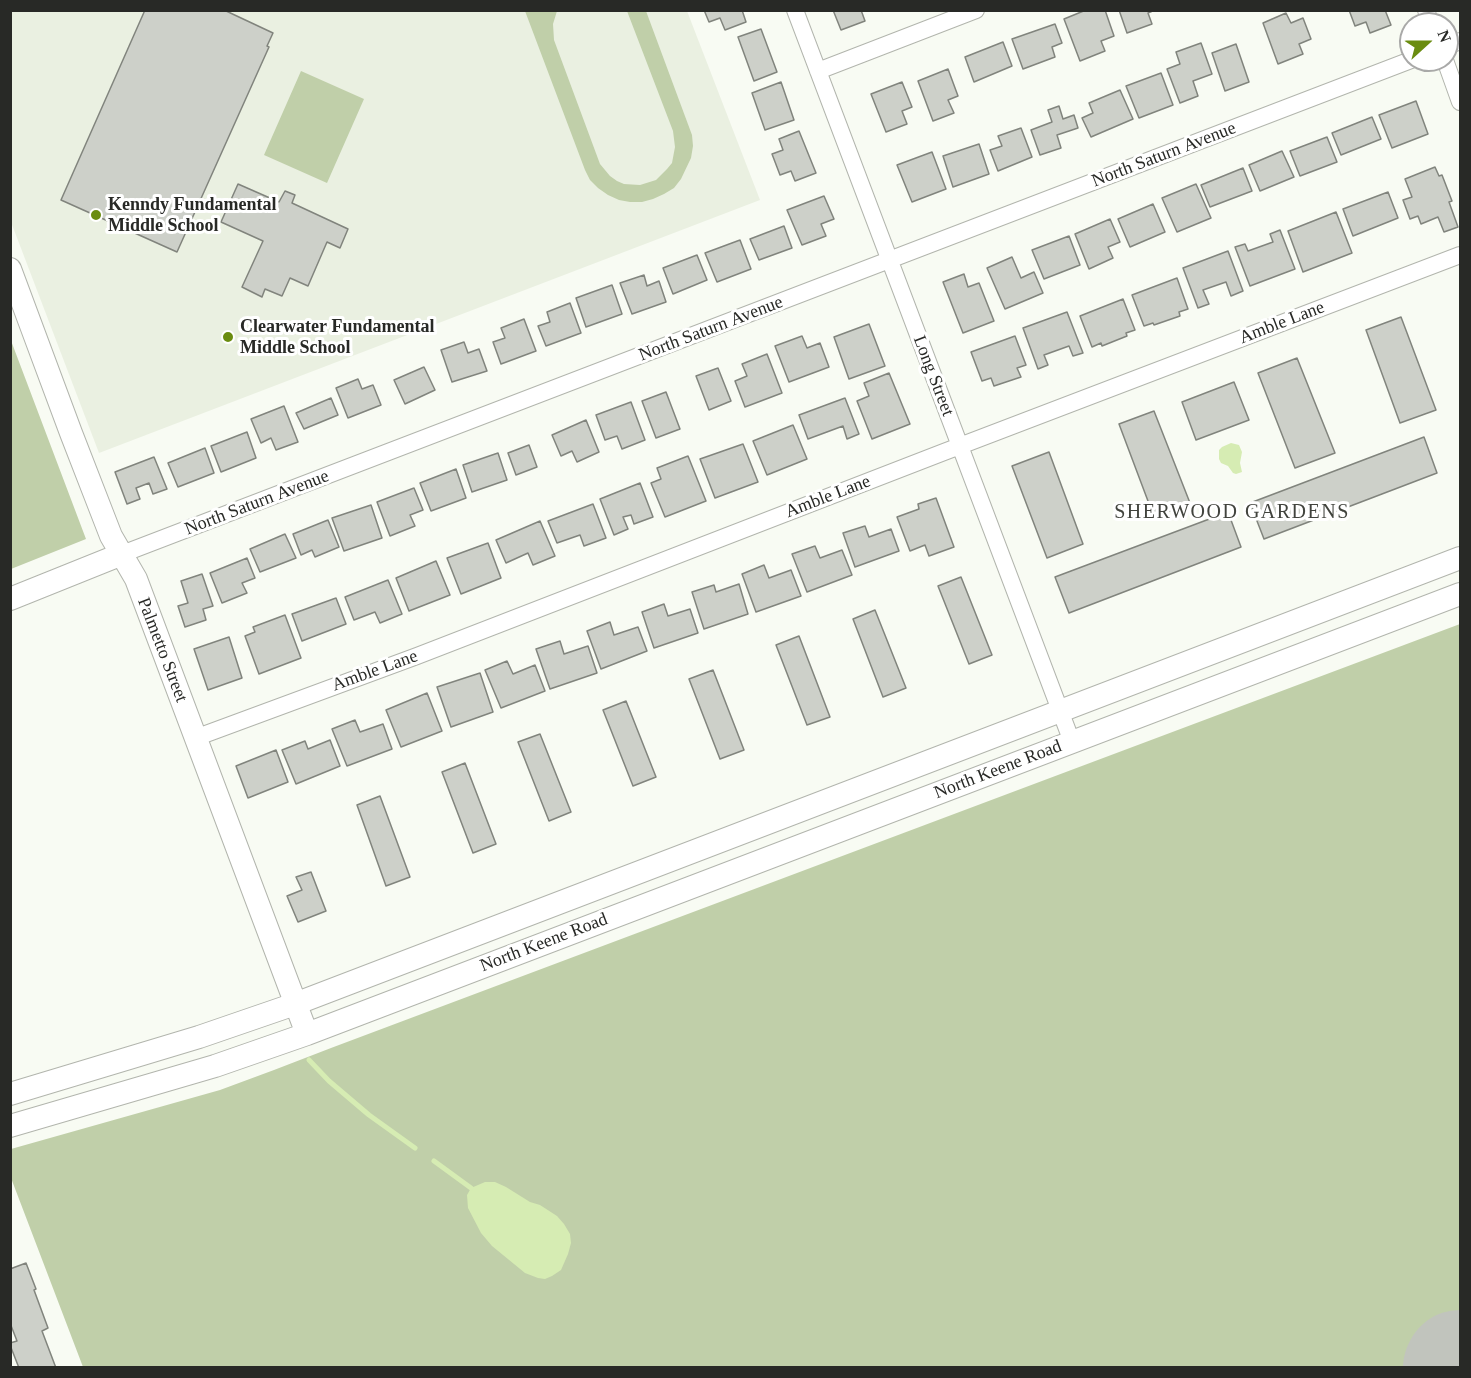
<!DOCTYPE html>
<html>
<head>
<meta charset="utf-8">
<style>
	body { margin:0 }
	#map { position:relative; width:1471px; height:1378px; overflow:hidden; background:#f8fbf3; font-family:"Times New Roman",serif }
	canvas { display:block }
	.frame { position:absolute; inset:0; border:12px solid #282926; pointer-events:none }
	.north { position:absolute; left:1399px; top:12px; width:60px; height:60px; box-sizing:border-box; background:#fff; border:2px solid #a9a9a8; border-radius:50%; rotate:69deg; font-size:16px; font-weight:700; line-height:24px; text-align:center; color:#282926 }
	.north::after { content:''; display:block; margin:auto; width:21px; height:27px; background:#6a8c10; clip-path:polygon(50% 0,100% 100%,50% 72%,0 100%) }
</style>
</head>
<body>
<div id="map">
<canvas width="1471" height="1378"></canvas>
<div class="frame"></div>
<div class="north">N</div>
</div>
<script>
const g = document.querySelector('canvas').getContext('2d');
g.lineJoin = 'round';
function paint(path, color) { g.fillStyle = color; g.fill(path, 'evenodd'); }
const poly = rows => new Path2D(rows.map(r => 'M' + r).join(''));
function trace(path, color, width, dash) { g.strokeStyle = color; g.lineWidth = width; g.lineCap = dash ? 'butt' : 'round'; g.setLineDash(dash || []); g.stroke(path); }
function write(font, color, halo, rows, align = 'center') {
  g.font = font + ' "Times New Roman",serif'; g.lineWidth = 6; g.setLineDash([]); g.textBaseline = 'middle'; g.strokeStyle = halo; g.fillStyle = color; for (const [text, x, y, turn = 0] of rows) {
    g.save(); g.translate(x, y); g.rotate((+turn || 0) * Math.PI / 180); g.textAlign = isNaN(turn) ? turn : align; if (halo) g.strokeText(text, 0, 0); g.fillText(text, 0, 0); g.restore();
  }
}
paint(poly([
	[11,10,687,11,760,200,99,453,11,222]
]), '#eaf0e1');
paint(poly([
	[525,11,557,11,553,24,554,40,600,164,610,176,617,181,624,184,640,185,656,180,667,169,672,163,675,147,673,131,627,11,646,11,692,135,693,146,691,158,681,179,674,188,664,194,653,199,642,202,630,202,619,200,608,195,598,188,590,180,585,170],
	[301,71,364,99,327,183,264,155],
	[10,338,86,539,11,569,10,569],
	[1460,624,1460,1326,1421,1367,83,1367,11,1178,11,1149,220,1090,274,1070,331,1048]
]), '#c0cfa9');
paint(poly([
	[1231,443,1239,445,1242,452,1240,463,1242,472,1236,474,1233,473,1228,466,1221,463,1219,459,1219,450,1222,447],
	[485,1182,495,1182,506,1187,530,1202,540,1205,557,1216,564,1224,570,1234,571,1243,568,1254,561,1270,552,1276,545,1279,538,1278,525,1273,492,1246,481,1233,468,1208,467,1195,471,1188]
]), '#d6ecb3');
trace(poly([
	[309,1060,329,1081,369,1115,415,1148],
	[434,1161,471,1188]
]), '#d6ecb3', 5);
trace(poly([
	[1459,1368,1460,1366]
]), '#c1c4bd', 112);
const building = poly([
	[145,10,224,10,273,33,267,46,269,47,177,252,61,200,145,10],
	[704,10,742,10,746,22,725,30,720,18,709,22,704,10],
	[833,10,861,10,865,21,841,30,833,10],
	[1086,10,1105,10,1114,36,1101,41,1105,51,1080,61,1064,19,1086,10],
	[1119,10,1155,10,1148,13,1152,24,1127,33,1119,10],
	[1349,10,1385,10,1391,25,1370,33,1366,22,1355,26,1349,10],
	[1286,13,1291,23,1303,18,1311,39,1299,44,1303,54,1278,64,1263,23,1286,13],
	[1055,24,1062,43,1052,47,1055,57,1023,69,1012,39,1055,24],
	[761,29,777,72,754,81,738,37,761,29],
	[1003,42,1012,66,974,82,965,57,1003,42],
	[1201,43,1212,74,1193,81,1198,96,1180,103,1167,69,1180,64,1176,52,1201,43],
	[1236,44,1249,82,1225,91,1212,53,1236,44],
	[948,69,958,96,948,100,954,113,933,121,918,81,948,69],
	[1161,73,1173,105,1139,118,1126,86,1161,73],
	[781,82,794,120,765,130,752,93,781,82],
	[902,82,912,107,902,111,907,124,886,132,871,94,902,82],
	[1120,90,1133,119,1091,137,1082,118,1093,113,1089,103,1120,90],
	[1416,101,1428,134,1392,148,1379,115,1416,101],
	[1059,106,1063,119,1074,115,1078,128,1057,135,1061,148,1040,155,1031,130,1052,122,1048,110,1059,106],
	[1372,117,1381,139,1341,155,1332,133,1372,117],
	[1021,128,1032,157,998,171,990,150,1002,146,998,136,1021,128],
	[799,131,816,173,795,181,791,171,780,175,772,154,783,150,779,139,799,131],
	[1327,137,1337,162,1300,176,1290,151,1327,137],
	[979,144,989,174,953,187,943,156,979,144],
	[1282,151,1294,177,1260,191,1249,165,1282,151],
	[932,152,946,189,912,202,897,165,932,152],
	[1435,167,1439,176,1442,175,1452,201,1449,202,1458,227,1444,232,1438,217,1421,224,1418,216,1410,219,1403,200,1412,197,1405,179,1435,167],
	[1243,168,1252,191,1210,207,1201,185,1243,168],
	[238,184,279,202,285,191,295,195,292,203,348,229,340,248,327,242,308,286,290,278,282,296,265,289,262,297,242,287,263,241,221,222,238,184],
	[1196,184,1211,218,1177,232,1162,198,1196,184],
	[1388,192,1398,218,1353,236,1343,209,1388,192],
	[824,196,834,219,821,224,826,236,802,245,787,210,824,196],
	[1153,204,1165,232,1130,247,1118,219,1153,204],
	[1336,212,1352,253,1303,272,1288,231,1336,212],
	[1110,219,1120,242,1108,247,1113,258,1089,269,1075,234,1110,219],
	[784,226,792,248,759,260,750,239,784,226],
	[1280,230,1295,269,1250,286,1235,247,1245,244,1248,251,1273,242,1270,234,1280,230],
	[1069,236,1080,265,1044,279,1032,250,1069,236],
	[740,240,751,269,717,282,705,253,740,240],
	[1228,251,1243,291,1231,296,1226,282,1203,290,1209,304,1198,308,1183,268,1228,251],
	[697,255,707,280,673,294,663,268,697,255],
	[1012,257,1021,278,1034,272,1043,293,1005,309,987,268,1012,257],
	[964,274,968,287,979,283,994,321,963,333,943,282,964,274],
	[644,275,647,286,659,281,666,302,632,314,620,283,644,275],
	[1177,278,1188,309,1179,312,1180,316,1154,325,1153,323,1144,326,1132,295,1177,278],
	[612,285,622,314,586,327,576,298,612,285],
	[1123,299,1135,330,1126,333,1127,336,1102,346,1101,343,1092,347,1080,316,1123,299],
	[570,303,581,333,546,346,538,326,550,322,547,312,570,303],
	[1067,312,1083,353,1073,356,1069,346,1044,355,1048,365,1038,369,1023,328,1067,312],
	[1401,317,1436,410,1400,423,1366,330,1401,317],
	[524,319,536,351,501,364,493,342,505,338,501,328,524,319],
	[869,324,885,366,849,379,834,337,869,324],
	[802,336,807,348,820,343,829,367,789,382,775,346,802,336],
	[1015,336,1026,365,1017,368,1021,377,994,386,991,378,982,381,971,352,1015,336],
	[464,342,468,353,479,349,487,371,452,382,441,350,464,342],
	[767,354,782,393,745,407,735,381,747,376,742,364,767,354],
	[1297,358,1335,453,1295,468,1258,373,1297,358],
	[424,367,435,390,405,404,394,380,424,367],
	[718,368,731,401,709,410,696,376,718,368],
	[889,373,910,424,872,439,857,401,869,396,864,383,889,373],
	[358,379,362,389,373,385,381,405,348,418,336,388,358,379],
	[1234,382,1249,420,1196,440,1182,402,1234,382],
	[666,392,680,429,656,438,642,401,666,392],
	[331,398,338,415,304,429,296,413,331,398],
	[845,398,859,434,847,439,843,426,808,439,799,415,845,398],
	[631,402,645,440,622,449,617,436,605,440,596,415,631,402],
	[284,406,298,442,276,450,271,438,261,443,251,419,284,406],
	[1154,411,1190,503,1154,517,1119,424,1154,411],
	[586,420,599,452,577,462,572,451,561,456,552,435,586,420],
	[793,425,807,459,767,475,753,441,793,425],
	[247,432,256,458,221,472,211,446,247,432],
	[1424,437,1437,473,1264,539,1250,503,1424,437],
	[743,444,758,482,715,498,700,459,743,444],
	[529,445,537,467,516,475,508,453,529,445],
	[205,448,214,473,178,487,168,463,205,448],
	[1049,452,1083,544,1047,558,1012,466,1049,452],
	[498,453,507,480,472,492,463,465,498,453],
	[688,456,706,501,665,517,651,483,661,479,657,468,688,456],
	[154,457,167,489,153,494,149,483,136,488,140,499,127,504,115,472,154,457],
	[456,469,466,498,431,511,420,483,456,469],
	[640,483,653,517,634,524,631,515,623,517,628,529,614,535,600,499,640,483],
	[414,488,423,510,410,515,415,526,390,536,377,502,414,488],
	[936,498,954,547,929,556,925,545,910,551,897,517,919,509,918,504,936,498],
	[593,504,606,538,584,546,580,535,557,543,548,521,593,504],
	[371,505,382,538,344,551,332,518,371,505],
	[1228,512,1241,547,1069,613,1055,577,1228,512],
	[328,520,339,547,315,557,312,550,301,555,293,534,328,520],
	[540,521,555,556,533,565,528,553,506,563,496,540,540,521],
	[865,526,869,537,891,529,899,551,855,567,843,533,865,526],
	[285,534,296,558,260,572,250,549,285,534],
	[488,543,501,578,461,594,447,558,488,543],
	[815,546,820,558,842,550,852,575,807,592,792,554,815,546],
	[247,558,255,578,242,583,247,593,222,603,210,573,247,558],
	[436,561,450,595,409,611,396,578,436,561],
	[764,565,769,578,791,570,801,596,756,612,742,574,764,565],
	[202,574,213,606,203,609,206,620,185,627,178,606,188,603,181,581,202,574],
	[961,577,992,655,969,664,938,586,961,577],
	[388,580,402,614,380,623,375,612,354,620,345,597,388,580],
	[739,584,748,614,704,629,692,592,714,585,716,592,739,584],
	[336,598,346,624,302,641,292,614,336,598],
	[664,604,668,616,690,609,698,633,654,648,642,612,664,604],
	[875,610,906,688,883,697,853,619,875,610],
	[285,615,301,658,259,674,245,636,255,632,253,627,285,615],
	[610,622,614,635,638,627,647,651,601,669,587,631,610,622],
	[799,636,830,717,807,725,776,645,799,636],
	[229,637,242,678,208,690,194,649,229,637],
	[560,641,564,654,588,646,597,673,550,689,536,649,560,641],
	[507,661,513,674,535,665,545,691,501,708,485,670,507,661],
	[713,670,744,750,720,759,689,679,713,670],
	[480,673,493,712,451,727,437,687,480,673],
	[427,693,442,731,401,747,386,710,427,693],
	[626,701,656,777,633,786,603,710,626,701],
	[355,720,360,732,383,724,392,749,347,766,332,729,355,720],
	[540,734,571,812,549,821,518,742,540,734],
	[330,740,340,766,296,784,282,750,305,741,308,749,330,740],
	[276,750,288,782,248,798,236,766,276,750],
	[465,763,496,844,473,853,442,772,465,763],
	[380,796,410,877,386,886,357,805,380,796],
	[311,872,326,911,298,922,287,896,302,890,296,877,311,872],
	[26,1263,36,1289,34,1290,48,1328,42,1331,56,1368,19,1368,10,1345,10,1343,17,1341,10,1323,10,1269,26,1263]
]);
paint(building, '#cdd0c9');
trace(building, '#81847d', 1.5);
const street = poly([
	[795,10,1072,742],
	[1426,10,1431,24],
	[1447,46,1460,41],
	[1445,60,1460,102],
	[818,71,976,10],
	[122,554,1411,60],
	[195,738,417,656,944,452,1460,255]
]);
const secondary = poly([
	[10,269,71,433,111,536,136,579,307,1034],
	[10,599,122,554],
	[10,1094,199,1037,295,1004,1460,558],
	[10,1126,215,1066,307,1034,1460,594]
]);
trace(street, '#b2b5ad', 18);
trace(secondary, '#b2b5ad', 24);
trace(street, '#fff', 16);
trace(secondary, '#fff', 22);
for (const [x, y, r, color] of [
	[96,215,6,"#6a8c10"],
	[228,337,6,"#6a8c10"]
]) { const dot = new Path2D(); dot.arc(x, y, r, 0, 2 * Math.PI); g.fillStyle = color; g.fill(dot); trace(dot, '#fff', 2); }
write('18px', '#282926', '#fff', [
	["North Saturn Avenue",1164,155,-21],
	["Amble Lane",1282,323,-21],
	["North Saturn Avenue",711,329,-21],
	["Long Street",933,376,69],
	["Amble Lane",828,497,-21],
	["North Saturn Avenue",257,503,-21],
	["Palmetto Street",162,650,69],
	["Amble Lane",375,671,-20],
	["North Keene Road",998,770,-21],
	["North Keene Road",544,943,-21]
]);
write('bold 18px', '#282926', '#fff', [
	["Kenndy Fundamental",108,205],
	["Middle School",108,226],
	["Clearwater Fundamental",240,327],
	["Middle School",240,348]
], 'left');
g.letterSpacing = '1.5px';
write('20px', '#41433d', '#fff', [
	["SHERWOOD GARDENS",1232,513]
]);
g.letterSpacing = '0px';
</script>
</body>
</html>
